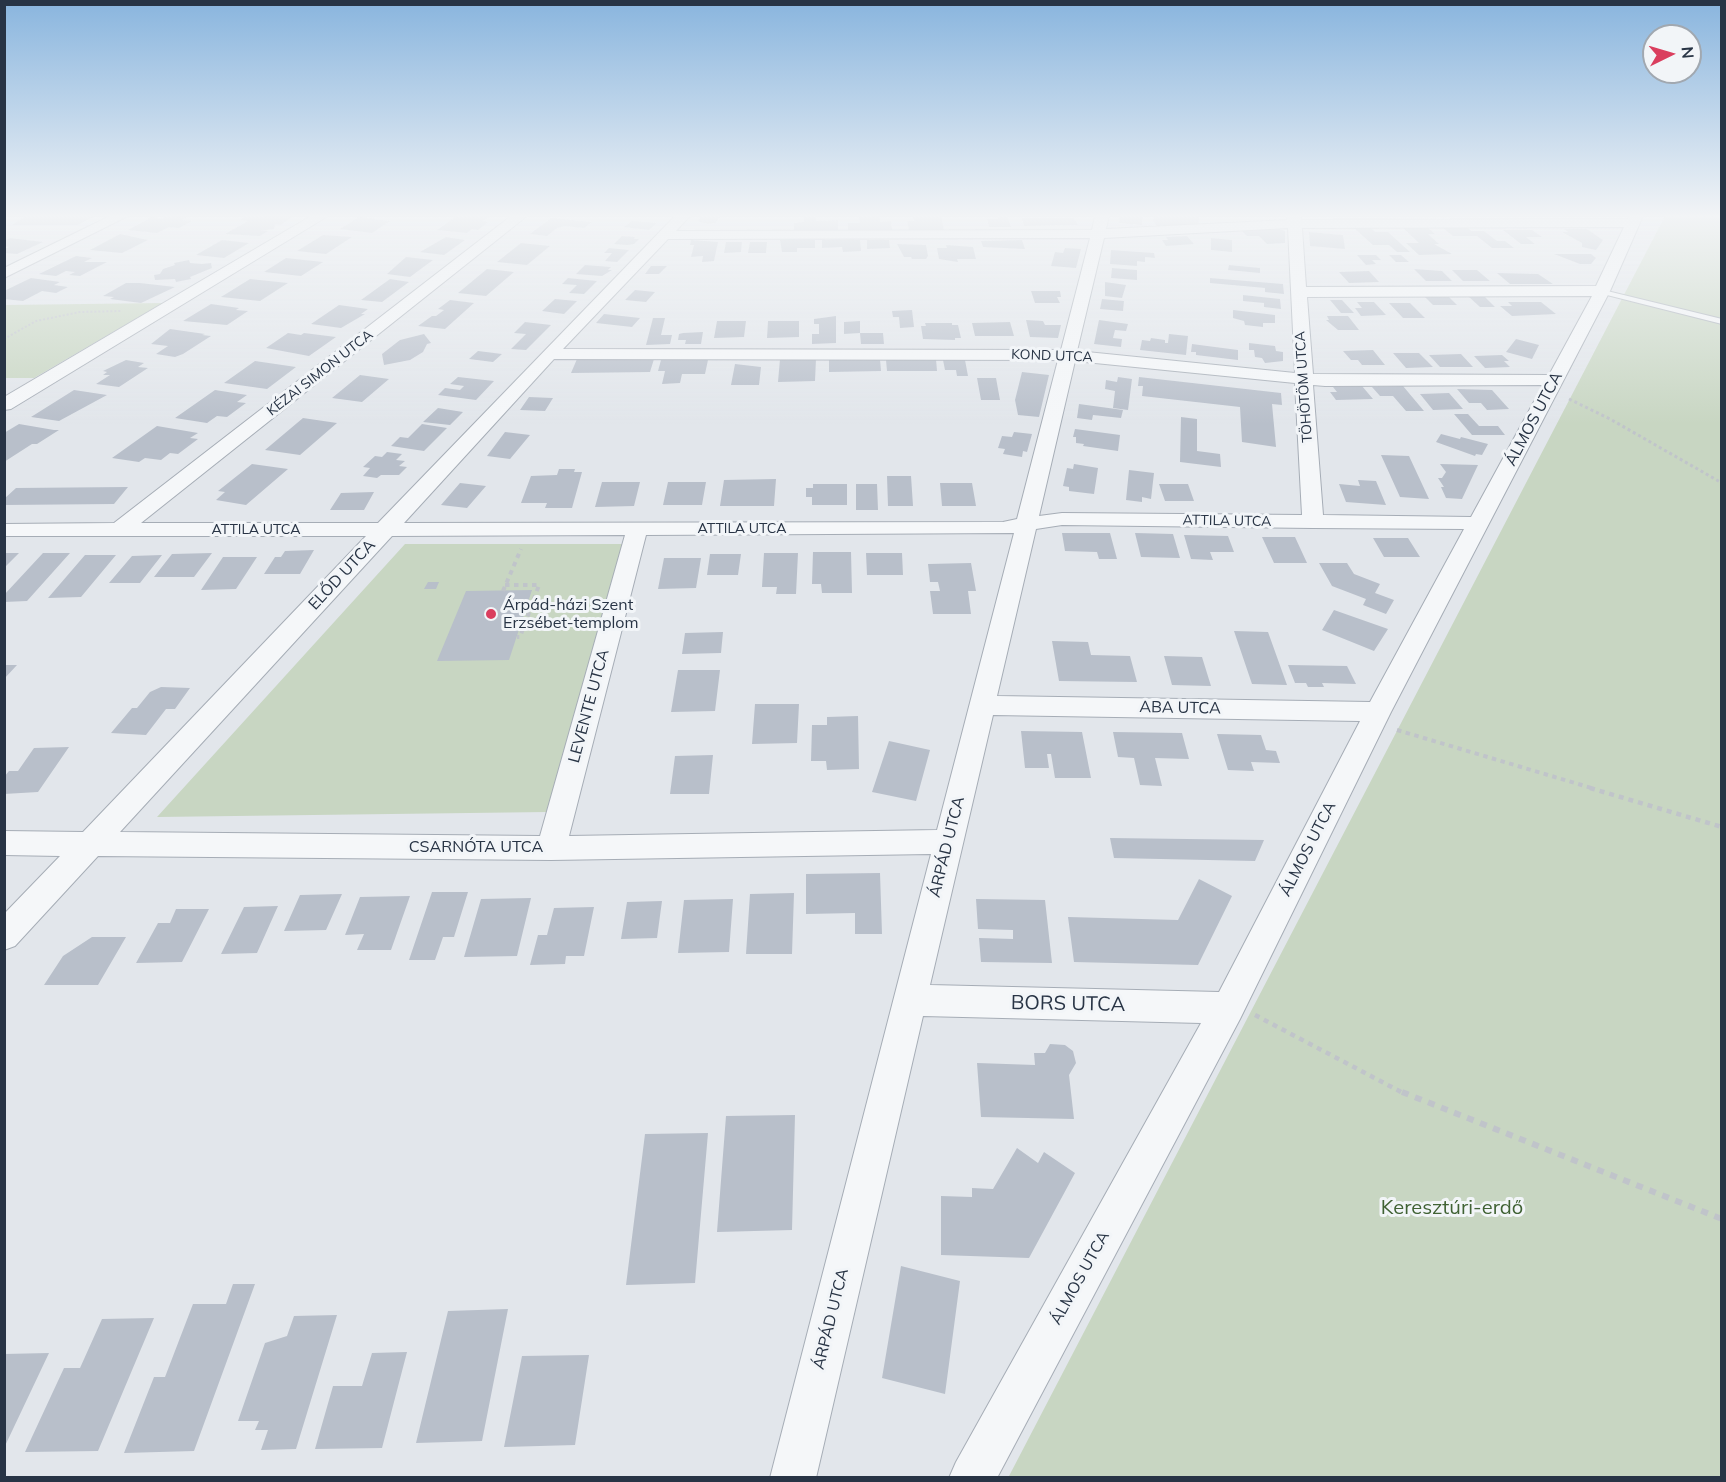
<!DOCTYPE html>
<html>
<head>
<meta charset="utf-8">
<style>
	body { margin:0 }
	#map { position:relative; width:1726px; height:1482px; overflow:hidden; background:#e2e6eb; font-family:Mulish,sans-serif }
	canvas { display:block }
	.frame { position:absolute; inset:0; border:6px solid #283445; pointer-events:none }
	.north { position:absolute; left:1642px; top:24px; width:60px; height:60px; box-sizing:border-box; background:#f2f5f8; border:2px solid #a1a8b0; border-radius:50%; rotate:85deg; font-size:16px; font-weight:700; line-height:24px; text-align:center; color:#283445 }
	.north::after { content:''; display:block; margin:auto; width:21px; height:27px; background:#da3e5e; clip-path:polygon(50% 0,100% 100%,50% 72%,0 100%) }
</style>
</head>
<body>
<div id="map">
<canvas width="1726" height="1482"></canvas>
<div class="frame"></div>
<div class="north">N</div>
</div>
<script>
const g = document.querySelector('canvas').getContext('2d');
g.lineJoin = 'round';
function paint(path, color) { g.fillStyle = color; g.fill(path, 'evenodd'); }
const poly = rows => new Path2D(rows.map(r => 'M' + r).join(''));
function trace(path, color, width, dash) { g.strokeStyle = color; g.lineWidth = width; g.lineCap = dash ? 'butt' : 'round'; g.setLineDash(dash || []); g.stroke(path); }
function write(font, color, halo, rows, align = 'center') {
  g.font = font + ' Mulish,sans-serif'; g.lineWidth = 6; g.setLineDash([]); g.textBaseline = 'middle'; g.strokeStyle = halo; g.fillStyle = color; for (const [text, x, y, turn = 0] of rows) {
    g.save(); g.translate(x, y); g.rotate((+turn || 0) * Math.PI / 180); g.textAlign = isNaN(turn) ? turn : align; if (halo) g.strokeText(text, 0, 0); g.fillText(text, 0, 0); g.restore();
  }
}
paint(poly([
	[1665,216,1721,216,1721,1477,1008,1478],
	[163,303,34,378,5,378,5,305],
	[405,544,629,544,547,812,157,817]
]), '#c8d6c2');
paint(poly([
	[26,216,95,216,78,225,12,225],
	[167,216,186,218,182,220,192,221,179,228,169,227,157,233,128,230,152,217,163,219],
	[246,216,279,217,291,218,280,225,275,224,274,229,260,231,268,231,260,236,225,234,248,221,240,220],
	[457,216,489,217,483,221,488,222,478,230,472,229,467,233,437,230],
	[702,216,721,216,715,223,708,224,697,221],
	[804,216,816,216,816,221,838,220,838,230,794,230,794,223,804,222],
	[859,216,880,217,880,222,891,221,892,230,848,230,848,223,860,223],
	[913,216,941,216,944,230,909,230,907,221,914,221],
	[998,216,1007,216,1011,227,989,227,987,219,999,219],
	[1120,216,1143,216,1142,225,1119,223],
	[1155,216,1197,216,1199,219,1198,224,1157,226,1153,221],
	[359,217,390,221,372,233,340,229],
	[551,218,592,222,584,228,565,226,557,228,547,236,530,234],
	[1022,218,1074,218,1078,225,1024,226],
	[632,221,657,223,649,230,624,227],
	[1402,227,1427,227,1435,234,1428,234,1439,244,1434,244,1452,254,1419,255,1406,243,1419,243],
	[1467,227,1471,231,1484,231,1497,241,1505,241,1514,248,1492,248,1477,236,1453,236,1443,228],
	[1354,228,1371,228,1375,232,1388,232,1410,252,1397,252,1389,245,1373,245],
	[1279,229,1285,231,1285,243,1267,244,1259,236,1247,236,1242,231],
	[1564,229,1587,229,1603,240,1596,250,1582,247,1582,243,1562,232,1568,232],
	[1503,230,1532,230,1542,237,1526,237,1535,244,1521,244],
	[1309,232,1343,235,1345,249,1310,246],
	[120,234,148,240,122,253,90,250],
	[323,235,352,237,326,254,297,251],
	[622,236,635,237,634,239,639,239,634,244,627,245,614,244],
	[1187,236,1194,244,1166,246,1162,240,1168,240,1166,237],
	[446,237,465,240,444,255,420,252],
	[10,238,43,242,17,254,4,253,4,249,9,247,4,246,4,241],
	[1211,238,1232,240,1232,252,1211,250],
	[222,240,249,243,224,258,196,255],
	[691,240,718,242,714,261,702,262,703,256,691,257,694,245,690,245],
	[780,240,815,240,815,248,797,248,797,252,782,252],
	[822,240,860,240,861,251,843,252,842,247,822,248],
	[867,240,889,240,890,248,867,249],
	[1022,240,1025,249,983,247,981,241],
	[726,242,742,242,741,252,724,253],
	[750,242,767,242,766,253,748,253],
	[521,243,550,246,527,265,497,262],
	[897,244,926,245,928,256,926,259,912,259,911,257,904,257],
	[946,245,973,247,976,259,957,259,958,262,939,259,937,248,947,248],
	[609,248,629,250,617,262,605,261,612,253,604,253],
	[1065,248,1081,249,1076,268,1051,266,1055,252,1063,253],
	[1111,250,1154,253,1155,258,1145,257,1145,262,1137,261,1137,266,1110,264],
	[1554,254,1591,254,1596,258,1591,264,1580,264],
	[1357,255,1376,255,1381,260,1372,260,1376,264,1366,265],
	[1389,255,1401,255,1409,262,1396,262],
	[76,256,92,258,84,262,107,262,80,276,69,275,75,272,66,271,56,276,39,274],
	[406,257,433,260,410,277,387,274],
	[286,258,323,262,301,276,264,272],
	[189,260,190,263,202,264,211,263,212,268,190,277,191,279,176,282,175,279,155,280,154,275,160,274,163,269,175,265,174,263],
	[585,265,611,267,608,270,612,270,602,276,576,274],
	[1229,265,1260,268,1260,273,1228,270],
	[651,266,667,266,659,274,645,274],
	[1112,268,1137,270,1137,280,1111,278],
	[487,269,514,272,486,296,458,293],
	[1414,269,1442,271,1452,281,1426,281],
	[1452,270,1477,270,1490,281,1463,281],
	[1369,271,1379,282,1349,283,1339,272],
	[1497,273,1538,274,1553,284,1510,284],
	[31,278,60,282,54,285,68,287,56,293,42,291,23,301,4,299,4,291],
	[568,278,597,281,584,294,569,293,577,285,562,284],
	[1210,278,1283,284,1284,294,1265,292,1265,288,1210,283],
	[250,279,288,283,260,301,221,297],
	[390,279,409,282,382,302,361,300],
	[1105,282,1126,285,1122,298,1105,296],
	[126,283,140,283,175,287,141,303,110,299,114,297,103,296],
	[635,290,655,292,646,302,625,300],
	[1031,291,1060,291,1061,297,1057,297,1060,303,1035,303],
	[1243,295,1280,299,1281,309,1264,307,1264,303,1243,301],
	[1448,296,1457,305,1433,305,1425,297],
	[1484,296,1495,307,1480,307,1469,297],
	[555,299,577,301,564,314,542,311],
	[1102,299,1124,301,1123,311,1100,309],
	[450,300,474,303,445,329,418,326,432,316,436,316,444,310,438,309],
	[1330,300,1342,300,1354,313,1341,313],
	[1357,302,1374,302,1386,315,1361,316,1355,308,1362,308],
	[1508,302,1541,302,1556,314,1512,316,1500,306,1512,306],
	[1389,303,1410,303,1425,318,1403,318],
	[211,304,239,308,236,310,248,311,227,325,183,321],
	[339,305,368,309,361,314,365,314,341,328,311,324],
	[912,310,914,327,900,328,899,317,893,317,892,311],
	[1233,310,1275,315,1275,323,1263,323,1263,327,1245,325,1244,321,1233,318],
	[604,314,640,318,632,327,596,323],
	[836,316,836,343,812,344,812,334,819,334,819,324,814,324,814,319],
	[1327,316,1348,316,1359,330,1338,330,1326,320,1329,320],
	[653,318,665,318,661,335,672,335,670,344,646,345],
	[1026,320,1043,321,1045,325,1061,325,1058,338,1030,337],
	[1099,320,1128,324,1126,331,1115,330,1113,338,1122,339,1121,347,1094,344],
	[717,321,746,321,744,337,714,338],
	[768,321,799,321,799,337,767,338],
	[860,321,860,333,844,334,844,322],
	[525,322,551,325,526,350,511,349,526,334,514,333],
	[1010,322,1014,336,975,336,972,323],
	[925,323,952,323,952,325,958,325,961,338,955,338,955,340,923,339,921,326,926,326],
	[170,329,205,334,202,335,211,336,183,354,175,357,156,354,168,346,151,344],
	[703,332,701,344,685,344,686,340,678,340,679,334,683,333],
	[288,333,301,335,304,333,336,337,309,356,266,348],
	[860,333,883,333,884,344,861,344],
	[424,334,431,343,427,344,423,352,410,360,384,365,382,354,400,340],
	[1169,334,1188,336,1186,355,1140,350,1142,340,1150,341,1151,338,1165,340,1165,343,1168,343],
	[1516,339,1539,345,1532,359,1506,352],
	[1249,343,1275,346,1276,351,1283,352,1283,361,1265,363,1262,358,1255,357,1254,350,1249,350],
	[1192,344,1238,350,1238,360,1196,355,1196,352,1191,352],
	[1373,350,1385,365,1362,365,1358,360,1351,360,1343,351],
	[478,351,502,354,493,362,469,359],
	[1393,353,1419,353,1433,367,1406,368],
	[1461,354,1473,367,1440,367,1429,355],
	[1502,355,1509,361,1504,361,1510,367,1485,368,1474,356],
	[577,359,654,359,650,372,571,373],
	[780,359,816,359,815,381,778,382],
	[829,359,880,359,881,371,829,372],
	[936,359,937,371,887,371,886,360],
	[126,360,144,363,138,367,148,368,119,387,96,384,110,375,103,375,107,372,103,371],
	[661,360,708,360,705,374,682,374,680,383,662,384,665,371,658,371],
	[943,360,965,360,968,376,957,376,956,370,945,370],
	[255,361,296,367,267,389,224,383],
	[735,364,761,367,759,385,731,385],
	[1022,372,1049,375,1039,417,1018,415,1015,400],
	[360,375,389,379,362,402,332,398],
	[458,377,494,381,476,400,438,395,445,388,460,390,464,386,450,384],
	[1118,377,1132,379,1128,410,1113,408,1115,391,1105,389,1106,380,1117,382],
	[1139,377,1281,393,1282,405,1272,404,1276,447,1242,442,1240,407,1142,396,1143,386,1138,386],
	[977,378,996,378,1000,400,981,400],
	[1362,386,1373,399,1336,400,1330,392,1337,392,1333,387],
	[1403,386,1424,411,1406,411,1393,396,1380,396,1372,387],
	[1457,389,1492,390,1509,409,1487,410,1481,403,1469,403],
	[74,390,107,395,59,421,31,417],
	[215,390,247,395,237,402,246,403,227,417,217,416,207,423,175,418],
	[1449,393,1463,409,1433,410,1420,394],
	[529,397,553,398,545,411,520,410],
	[1079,404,1123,410,1121,418,1093,415,1092,420,1077,418],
	[438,408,463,412,450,425,423,422],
	[1454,414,1468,414,1479,426,1498,426,1505,435,1472,435],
	[1181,417,1197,419,1197,451,1220,454,1221,467,1180,462],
	[303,418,337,423,300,455,265,450],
	[19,424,54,430,59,430,37,444,32,444,4,462,4,433],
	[422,424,447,428,424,451,391,446,400,437,408,438],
	[157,426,198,433,190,438,198,439,178,454,170,453,161,460,145,458,139,462,112,458],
	[1075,429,1120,435,1118,451,1083,446,1084,444,1076,443,1076,437,1073,437],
	[505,432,530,435,510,459,487,456],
	[1014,432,1032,434,1027,452,1023,451,1022,457,1003,454,1005,449,998,448,1002,436,1012,437],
	[1441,434,1460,439,1461,437,1488,444,1482,455,1476,454,1475,456,1436,442],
	[387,452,402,454,396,460,405,461,399,466,407,467,399,475,381,475,377,478,363,476,370,468,363,467,375,456,382,457],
	[1381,455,1409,456,1429,499,1400,497],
	[252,464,288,469,246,505,216,500,225,492,218,491],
	[1074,464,1098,468,1094,494,1069,491,1069,487,1063,486,1067,468,1073,469],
	[1440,464,1478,465,1462,499,1446,498,1441,487,1444,487,1438,478,1442,478,1446,472],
	[559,469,575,469,574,472,582,472,572,508,545,508,547,503,521,503,531,476,557,475],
	[1129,470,1154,473,1151,499,1142,497,1142,502,1126,500],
	[887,476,911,476,913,506,888,506],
	[776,479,774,506,720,506,724,480],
	[1358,480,1376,481,1386,505,1346,502,1339,484,1360,486],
	[602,482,640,482,634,506,595,507],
	[668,482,706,482,702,505,663,505],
	[460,483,486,486,467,508,441,505],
	[940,483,972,483,976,506,942,506],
	[813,484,847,484,847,505,812,505,812,497,806,497,806,488,813,488],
	[856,484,877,484,878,510,856,510],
	[1159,484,1188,484,1194,501,1165,501],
	[128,487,114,504,4,505,4,499,16,488],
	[374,492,364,510,330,510,341,493],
	[1062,533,1110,533,1117,559,1099,559,1097,552,1065,551],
	[1135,533,1173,534,1180,558,1141,557],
	[1184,535,1228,536,1234,552,1210,552,1213,560,1191,559],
	[1262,537,1295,537,1307,563,1274,563],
	[1373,538,1408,538,1420,557,1384,557],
	[314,550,300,574,264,574,275,557,281,557,285,551],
	[813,552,851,552,852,593,822,593,821,584,812,584],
	[4,553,19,553,4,568],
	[43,553,70,553,27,601,4,602,4,595],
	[212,553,194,577,154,577,172,554],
	[764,553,798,553,796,594,776,594,777,587,762,587],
	[866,553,902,553,903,575,867,575],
	[710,554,741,554,738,575,707,575],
	[85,555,116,555,81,597,48,598],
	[162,555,140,583,109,583,132,556],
	[223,557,257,557,236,589,201,590],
	[664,558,701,558,696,588,658,589],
	[971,563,976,591,968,591,971,614,933,614,930,591,940,591,938,582,930,582,928,564],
	[1319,563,1347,563,1354,574,1380,584,1375,593,1394,600,1386,614,1363,605,1366,599,1332,586],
	[428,582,439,582,436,589,424,589],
	[532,590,509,660,437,661,466,591],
	[1334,610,1388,629,1374,651,1322,630],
	[1234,631,1268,632,1287,685,1252,684],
	[723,632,721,653,682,654,685,633],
	[1052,641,1088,642,1091,655,1130,656,1137,682,1059,681],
	[1164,656,1202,657,1211,686,1172,685],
	[4,665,17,665,4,679],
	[1288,665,1347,666,1356,684,1322,683,1324,687,1308,687,1306,683,1295,683],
	[678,670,720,670,715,711,671,712],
	[161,687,190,688,175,709,166,709,146,735,111,733,132,708,137,708,150,692],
	[755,704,799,704,797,743,752,744],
	[858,716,859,769,827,770,826,761,811,761,812,725,827,725,827,717],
	[1021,731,1082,732,1091,778,1055,778,1051,754,1047,754,1049,768,1025,768],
	[1113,732,1182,733,1189,759,1155,758,1162,786,1140,785,1134,758,1118,757],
	[1217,734,1261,735,1266,750,1276,751,1280,763,1251,762,1254,771,1228,770],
	[889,741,930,750,916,801,872,792],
	[69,747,38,792,4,794,4,777,9,771,18,771,34,748],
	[713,755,709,794,670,794,675,756],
	[1110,838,1264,840,1255,861,1114,858],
	[880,873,882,934,855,934,855,913,806,914,806,874],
	[1199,879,1232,896,1198,965,1074,962,1068,917,1178,920],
	[432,892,468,892,454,937,443,937,435,960,409,960],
	[794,893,792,954,746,954,750,894],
	[342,894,326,930,284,931,300,895],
	[410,896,391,950,357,950,364,934,345,935,360,897],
	[531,898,517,956,464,957,481,899],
	[733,899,729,952,678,953,684,900],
	[976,899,1045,900,1052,963,981,962,979,938,1013,939,1013,930,978,929],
	[662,901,657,938,621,939,627,902],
	[278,906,257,953,221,954,244,907],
	[594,907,584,956,566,956,565,964,530,965,538,935,547,935,554,908],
	[176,909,209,909,182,962,136,963,158,923,170,923],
	[92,937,126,937,98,985,44,985,63,956],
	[1050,1044,1065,1045,1073,1051,1076,1063,1069,1075,1074,1119,981,1117,977,1063,1035,1065,1034,1053,1045,1053],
	[795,1115,792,1230,717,1232,726,1116],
	[708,1133,695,1283,626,1285,645,1134],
	[1017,1148,1038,1163,1044,1152,1075,1173,1029,1258,941,1255,941,1196,972,1197,972,1188,993,1189],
	[901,1266,960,1281,945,1394,882,1378],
	[233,1284,255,1284,194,1451,124,1453,154,1377,165,1377,193,1304,226,1304],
	[508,1309,482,1441,416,1443,448,1311],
	[337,1315,296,1449,261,1450,268,1430,255,1430,259,1421,238,1421,265,1343,287,1336,294,1316],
	[154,1318,98,1451,25,1452,64,1368,80,1368,102,1319],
	[407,1352,382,1448,315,1449,333,1386,362,1386,372,1353],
	[49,1353,4,1448,4,1354],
	[589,1355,575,1445,504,1447,522,1356]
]), '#b8bfca');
const service = poly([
	[1599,289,1722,319,1722,324,1599,293,1599,289]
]);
const minor = poly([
	[110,216,128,216,4,278,4,268,110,216],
	[311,216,328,216,11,409,4,410,4,397,311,216],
	[511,216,527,216,141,523,378,523,675,216,690,216,676,231,1092,230,1095,216,1109,216,1106,229,1287,220,1287,216,1301,216,1301,220,1628,219,1629,216,1643,216,1610,291,1391,712,1240,1019,997,1478,949,1478,956,1462,1201,1023,923,1016,816,1478,770,1478,931,854,551,860,98,856,15,946,4,950,4,914,60,856,4,855,4,831,83,832,366,536,4,536,4,524,114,523,511,216],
	[1624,227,1596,286,1306,287,1302,228,1624,227],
	[1288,228,1295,373,1077,351,1104,238,1288,228],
	[1090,238,1061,350,563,349,668,239,1090,238],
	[1592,296,1549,375,1313,374,1307,297,1592,296],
	[554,359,1058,360,1017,519,1003,522,404,523,554,359],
	[1075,361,1295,383,1302,515,1062,513,1039,516,1075,361],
	[1313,385,1325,386,1543,385,1471,517,1323,515,1313,385],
	[1062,525,1313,528,1464,529,1370,702,997,696,1036,529,1062,525],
	[1014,533,937,830,569,836,646,535,1014,533],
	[625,535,540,836,120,832,392,536,625,535],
	[993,715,1360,721,1219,992,930,985,993,715]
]);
trace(service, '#a6adb6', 2);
trace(minor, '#a6adb6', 2);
trace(poly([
	[4,339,36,321,80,312,121,311]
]), '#c0c4ca', 2, [2, 2]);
trace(poly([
	[1569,399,1610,419,1722,483]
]), '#c0c4ca', 3, [3, 3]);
trace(poly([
	[505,585,539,585,520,637,517,637],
	[503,591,521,549],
	[1397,730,1595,789]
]), '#c0c4ca', 4, [4.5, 4.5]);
trace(poly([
	[1590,788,1722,827],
	[1255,1015,1405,1094]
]), '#c0c4ca', 4.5, [5, 5]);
trace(poly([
	[1402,1092,1722,1219]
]), '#c0c4ca', 6, [7, 7]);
paint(service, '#f5f7f9');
paint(minor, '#f5f7f9');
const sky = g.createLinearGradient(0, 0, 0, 424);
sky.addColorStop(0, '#89b5de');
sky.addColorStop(0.51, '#f2f4f6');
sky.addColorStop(1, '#f2f4f600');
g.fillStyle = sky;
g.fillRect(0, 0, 1726, 424);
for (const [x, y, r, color] of [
	[491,614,6,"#da3e5e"]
]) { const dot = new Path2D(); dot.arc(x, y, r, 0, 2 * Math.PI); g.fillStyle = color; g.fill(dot); trace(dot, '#f2f5f8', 2); }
write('14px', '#283445', '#f2f5f8', [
	["KOND UTCA",1052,356,2],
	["KÉZAI SIMON UTCA",320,373,-38],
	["TÖHÖTÖM UTCA",1304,387,-94],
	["ATTILA UTCA",1227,521,1],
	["ATTILA UTCA",742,529],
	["ATTILA UTCA",256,530]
]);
write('16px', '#283445', '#f2f5f8', [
	["ÁLMOS UTCA",1534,419,-62],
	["ELŐD UTCA",342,575,-47],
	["LEVENTE UTCA",589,706,-75],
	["ABA UTCA",1180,708,1],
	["CSARNÓTA UTCA",476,847],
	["ÁRPÁD UTCA",947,847,-76],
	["ÁLMOS UTCA",1308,849,-63],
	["ÁLMOS UTCA",1080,1278,-61],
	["ÁRPÁD UTCA",831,1319,-76]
]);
write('16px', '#283445', '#f2f5f8', [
	["Árpád-házi Szent",503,605],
	["Erzsébet-templom",503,623]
], 'left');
write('20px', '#283445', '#f2f5f8', [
	["BORS UTCA",1068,1004,1]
]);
write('20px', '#406234', '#f2f5f8', [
	["Keresztúri-erdő",1452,1208]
]);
</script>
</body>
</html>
